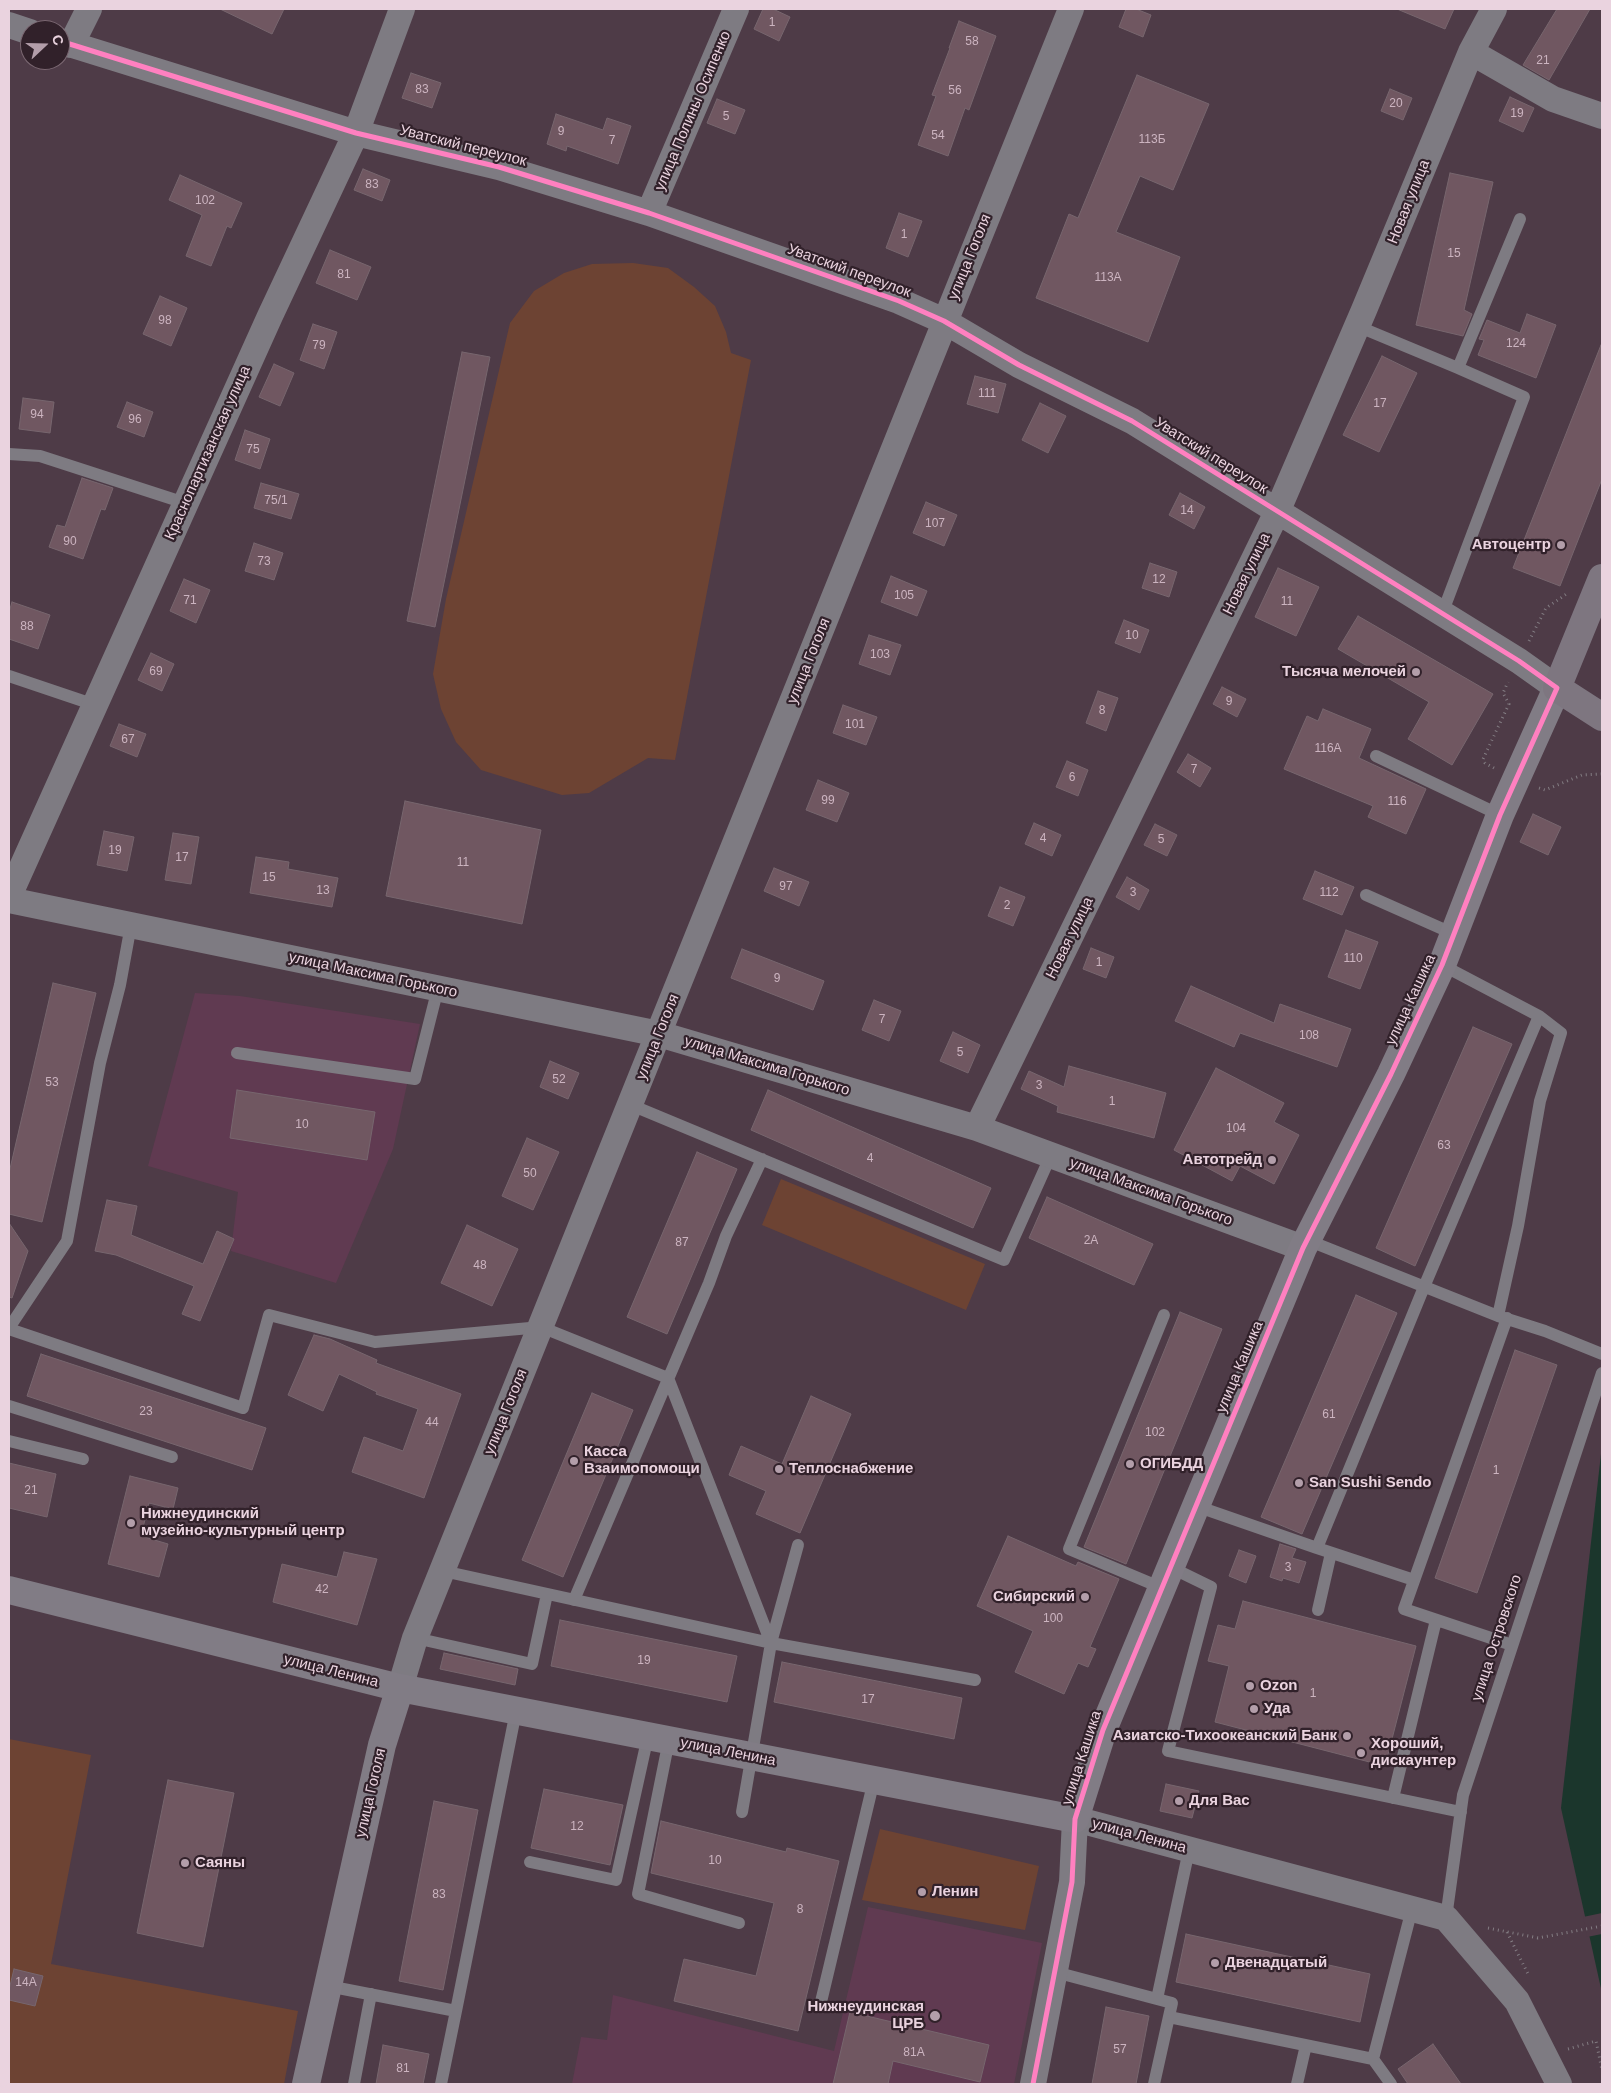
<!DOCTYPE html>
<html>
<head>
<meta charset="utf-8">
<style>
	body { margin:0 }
	#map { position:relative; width:1611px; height:2093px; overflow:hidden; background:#4e3b47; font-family:Arial,sans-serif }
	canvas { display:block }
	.frame { position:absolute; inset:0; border:10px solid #ead3df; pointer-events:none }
	.north { position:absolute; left:20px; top:20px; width:50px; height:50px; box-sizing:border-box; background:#31212a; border:1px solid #7b6872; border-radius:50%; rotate:69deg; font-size:14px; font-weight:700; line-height:20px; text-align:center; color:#ead3df }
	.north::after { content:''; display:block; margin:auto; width:18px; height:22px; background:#b39eaa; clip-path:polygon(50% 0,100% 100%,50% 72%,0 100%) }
</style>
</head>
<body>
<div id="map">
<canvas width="1611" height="2093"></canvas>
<div class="frame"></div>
<div class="north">С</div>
</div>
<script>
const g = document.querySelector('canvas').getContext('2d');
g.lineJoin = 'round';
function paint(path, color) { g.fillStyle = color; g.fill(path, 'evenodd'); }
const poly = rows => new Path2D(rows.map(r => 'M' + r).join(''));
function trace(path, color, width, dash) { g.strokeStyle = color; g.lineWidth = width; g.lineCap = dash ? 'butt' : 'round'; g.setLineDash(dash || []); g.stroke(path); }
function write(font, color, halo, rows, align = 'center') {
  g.font = font + ' Arial,sans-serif'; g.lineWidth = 4.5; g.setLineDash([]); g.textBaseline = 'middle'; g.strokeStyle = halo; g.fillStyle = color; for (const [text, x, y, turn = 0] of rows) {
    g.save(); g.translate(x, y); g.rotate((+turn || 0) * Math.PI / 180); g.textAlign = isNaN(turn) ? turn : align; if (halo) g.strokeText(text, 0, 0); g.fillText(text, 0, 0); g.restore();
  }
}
paint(poly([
	[195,993,240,996,420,1024,393,1149,336,1283,231,1251,238,1192,148,1166],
	[868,1907,1042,1943,1014,2084,572,2084,581,2037,607,2040,613,1995,834,2051]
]), '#603a51');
paint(poly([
	[633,263,668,268,694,287,715,306,726,332,731,353,751,360,675,760,648,758,589,793,562,795,481,770,456,742,441,709,433,674,446,599,510,323,534,291,564,273,592,264],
	[781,1179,985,1264,966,1310,762,1225],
	[9,1739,91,1755,51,1964,298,2011,284,2084,9,2084],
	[880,1829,1039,1866,1025,1930,862,1900]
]), '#6d4333');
paint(poly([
	[1602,1445,1602,1993,1561,1808]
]), '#1b362c');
paint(poly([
	[1602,1913,1602,1934,1587,1937,1583,1917]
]), '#4e3b47');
const building = poly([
	[220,9,284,9,272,34,220,9],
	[763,9,773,9,790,17,779,41,754,29,763,9],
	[1126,9,1136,9,1151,15,1143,37,1119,27,1126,9],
	[1397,9,1454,9,1445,29,1397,9],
	[1557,9,1590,9,1549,80,1523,65,1557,9],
	[959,21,996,36,969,110,965,108,948,156,918,145,936,96,932,95,950,48,949,48,959,21],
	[411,73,441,83,432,108,402,98,411,73],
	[1137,75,1209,104,1173,190,1140,176,1116,232,1180,257,1148,342,1036,298,1069,214,1078,218,1137,75],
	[1390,89,1412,98,1403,120,1381,111,1390,89],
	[1510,97,1534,108,1523,132,1499,121,1510,97],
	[717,99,745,110,735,134,707,123,717,99],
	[556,114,603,130,607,118,631,126,618,164,567,146,566,151,547,144,556,114],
	[363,169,390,180,382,201,354,190,363,169],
	[1450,173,1493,182,1464,310,1472,314,1463,336,1416,325,1450,173],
	[180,175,242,203,231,228,227,226,211,266,186,256,202,215,169,200,180,175],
	[899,213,922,221,908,257,886,248,899,213],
	[330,250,371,267,357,300,316,283,330,250],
	[160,296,187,308,171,346,143,334,160,296],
	[1527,314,1556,325,1536,378,1478,355,1484,340,1479,339,1487,320,1520,333,1527,314],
	[313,324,337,332,324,369,300,360,313,324],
	[1601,345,1602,479,1560,586,1513,568,1601,345],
	[462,352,490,357,435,627,407,621,462,352],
	[1382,356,1417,373,1379,452,1343,435,1382,356],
	[274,364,294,373,280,406,259,397,274,364],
	[975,376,1006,384,998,413,967,404,975,376],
	[23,398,54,402,50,433,19,429,23,398],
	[127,402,153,412,144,437,117,427,127,402],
	[1040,403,1066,416,1048,453,1022,440,1040,403],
	[245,430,270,439,260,469,235,460,245,430],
	[82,478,113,488,105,510,101,509,83,559,49,547,57,525,65,527,82,478],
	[261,483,299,494,291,519,254,508,261,483],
	[1180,493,1205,507,1194,529,1169,515,1180,493],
	[926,502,957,515,944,546,913,533,926,502],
	[254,543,283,553,274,580,245,571,254,543],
	[1150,563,1177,572,1169,597,1142,588,1150,563],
	[1278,568,1319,587,1296,636,1255,617,1278,568],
	[891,576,927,591,917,616,881,602,891,576],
	[184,579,210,590,196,623,170,611,184,579],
	[12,602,50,615,38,649,9,639,9,612,12,602],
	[1358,616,1493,694,1452,765,1408,739,1429,702,1338,649,1358,616],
	[1124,620,1149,630,1140,653,1115,643,1124,620],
	[869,635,901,645,890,675,859,664,869,635],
	[151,653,174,664,162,691,138,680,151,653],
	[1222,687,1246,699,1237,717,1213,704,1222,687],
	[1098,691,1118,698,1106,731,1086,723,1098,691],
	[843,705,877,717,866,745,833,733,843,705],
	[1323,709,1371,729,1359,758,1426,789,1406,834,1368,817,1373,806,1284,769,1307,716,1318,721,1323,709],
	[119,724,146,734,137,757,110,746,119,724],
	[1188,754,1211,768,1200,787,1177,772,1188,754],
	[1067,761,1088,770,1078,796,1056,787,1067,761],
	[818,780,849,793,837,822,806,810,818,780],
	[405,801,541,830,522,924,386,896,405,801],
	[1533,814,1561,827,1548,855,1520,842,1533,814],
	[1034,823,1061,835,1052,856,1025,844,1034,823],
	[1155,824,1177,835,1167,856,1144,845,1155,824],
	[104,831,134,837,127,871,97,865,104,831],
	[173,833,199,837,191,884,165,880,173,833],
	[256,857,289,862,288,869,338,878,332,907,250,893,256,857],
	[774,868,809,882,799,906,764,891,774,868],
	[1315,871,1354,887,1342,915,1303,899,1315,871],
	[1127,877,1149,890,1139,910,1116,897,1127,877],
	[1000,887,1025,897,1013,926,988,916,1000,887],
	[1346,930,1378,942,1360,989,1328,977,1346,930],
	[1091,948,1114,957,1106,978,1083,969,1091,948],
	[742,949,824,981,813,1010,731,978,742,949],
	[53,983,96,993,42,1222,9,1214,9,1173,53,983],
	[1191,986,1274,1023,1280,1004,1351,1029,1337,1067,1240,1033,1234,1047,1175,1021,1191,986],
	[874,1000,901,1011,889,1041,862,1030,874,1000],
	[1473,1027,1512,1044,1415,1266,1376,1248,1473,1027],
	[953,1032,980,1045,968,1073,940,1061,953,1032],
	[550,1061,579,1073,568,1099,540,1087,550,1061],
	[1069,1066,1166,1093,1154,1138,1057,1112,1058,1106,1021,1089,1029,1071,1064,1087,1069,1066],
	[1216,1068,1284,1103,1274,1122,1299,1135,1274,1184,1240,1166,1232,1181,1174,1150,1216,1068],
	[237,1090,375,1112,367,1160,230,1138,237,1090],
	[768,1090,991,1188,973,1228,751,1130,768,1090],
	[527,1138,559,1152,533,1210,502,1196,527,1138],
	[697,1152,737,1169,667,1334,627,1317,697,1152],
	[1047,1197,1153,1244,1134,1285,1029,1238,1047,1197],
	[107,1200,137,1206,131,1235,203,1264,217,1231,234,1239,200,1321,182,1314,194,1286,116,1255,95,1251,107,1200],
	[9,1223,28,1251,12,1298,9,1297,9,1223],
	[467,1225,518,1249,492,1306,441,1283,467,1225],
	[1356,1295,1397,1313,1302,1534,1261,1517,1356,1295],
	[1180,1312,1222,1329,1126,1564,1084,1547,1180,1312],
	[314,1335,330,1339,377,1360,376,1363,461,1394,424,1498,352,1472,364,1437,403,1451,418,1409,376,1394,377,1392,339,1374,323,1411,288,1395,314,1335],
	[1515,1350,1557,1365,1477,1593,1435,1578,1515,1350],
	[41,1354,266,1428,252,1470,27,1396,41,1354],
	[592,1393,633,1410,563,1577,522,1560,592,1393],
	[811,1396,851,1414,800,1533,756,1514,766,1491,729,1475,741,1446,782,1464,811,1396],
	[9,1463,56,1474,47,1517,9,1508,9,1463],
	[130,1476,178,1488,173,1509,149,1503,141,1536,168,1544,159,1577,108,1564,130,1476],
	[1008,1536,1076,1566,1078,1562,1119,1579,1090,1647,1096,1649,1088,1667,1078,1663,1064,1694,1015,1672,1033,1631,977,1606,1008,1536],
	[1280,1544,1296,1549,1292,1558,1306,1562,1299,1583,1283,1578,1282,1581,1270,1577,1280,1544],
	[1239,1550,1256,1556,1246,1583,1229,1576,1239,1550],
	[344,1552,377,1559,357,1625,273,1602,282,1564,337,1577,344,1552],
	[1243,1601,1416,1646,1385,1766,1215,1722,1229,1666,1208,1661,1218,1625,1235,1629,1243,1601],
	[560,1620,737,1656,727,1702,551,1666,560,1620],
	[444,1653,518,1669,515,1685,440,1669,444,1653],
	[782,1662,962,1698,954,1739,774,1702,782,1662],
	[168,1780,234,1793,203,1947,137,1933,168,1780],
	[1166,1784,1199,1791,1192,1818,1160,1811,1166,1784],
	[544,1789,623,1805,610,1865,531,1848,544,1789],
	[434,1801,478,1810,443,1990,399,1981,434,1801],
	[661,1821,786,1852,787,1848,839,1861,798,2031,674,2001,684,1959,756,1976,774,1903,651,1873,661,1821],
	[1186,1934,1370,1974,1360,2022,1176,1982,1186,1934],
	[14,1969,43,1976,35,2006,9,2000,9,1990,14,1969],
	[1106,2007,1149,2016,1136,2084,1092,2084,1106,2007],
	[850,2012,989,2045,980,2082,893,2061,888,2084,833,2084,850,2012],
	[1433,2044,1461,2084,1408,2084,1398,2069,1433,2044],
	[383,2045,429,2054,423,2084,376,2084,383,2045]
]);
paint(building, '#705761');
trace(building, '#77666e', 1);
trace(poly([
	[1529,641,1546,608,1568,593],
	[1494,768,1485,763,1483,759,1509,704,1503,693,1508,682],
	[1539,788,1545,790,1582,775,1602,774],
	[1488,1928,1538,1938,1602,1926],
	[1507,1932,1528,1974],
	[1568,2049,1596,2041,1602,2070]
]), '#837d83', 3, [1, 4]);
trace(poly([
	[1357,326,1458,368,1520,219],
	[9,454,40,456,185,503],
	[1442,614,1524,397,1458,368],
	[9,676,95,705],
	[1376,756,1500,815],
	[1366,895,1454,934],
	[1442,965,1539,1016,1561,1033,1540,1101,1518,1226,1498,1316,1545,1331,1602,1354],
	[237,1053,415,1079,438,988],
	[631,1105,1004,1260,1051,1155],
	[1307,1240,1498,1316],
	[1507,1318,1404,1609,1512,1645],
	[9,1328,67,1241,100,1063,120,985,131,925],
	[9,1329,243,1408,269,1315,375,1342,541,1327,668,1378,771,1643],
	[9,1406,172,1457],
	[9,1441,83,1459],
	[1196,1506,1317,1548],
	[1170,1567,1211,1587,1168,1751,1461,1812],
	[443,1571,771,1643,742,1812],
	[1414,1580,1317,1548,1424,1287,1539,1016],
	[1162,1588,1069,1549,1164,1315],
	[574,1600,709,1283,726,1236,762,1159],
	[1318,1610,1331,1553],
	[415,1638,532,1664,547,1594],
	[771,1643,975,1680],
	[771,1643,798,1545],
	[669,1740,638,1894,739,1923],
	[1393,1798,1436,1620],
	[530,1862,616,1880,648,1736],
	[1446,1918,1463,1795,1602,1373],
	[1055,1972,1172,2003,1154,2084],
	[328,1986,456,2011,441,2084],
	[1157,1999,1189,1850],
	[820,2006,874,1780],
	[456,2011,516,1711],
	[1169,2017,1373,2059],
	[354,2084,371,1994],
	[1297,2084,1306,2045],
	[1391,2084,1373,2059,1412,1909]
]), '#7e7b82', 12);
trace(poly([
	[9,25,30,32],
	[60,41,356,133,499,167,649,213,899,301,944,321,1019,365,1132,421,1519,661,1557,688],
	[71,45,89,9],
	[1471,52,1553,99,1602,116],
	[649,213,736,9],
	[9,896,270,316,356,133,402,9],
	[9,900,659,1034,977,1128,1303,1248],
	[977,1128,1277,512,1364,310,1471,52,1494,9],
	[400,1688,415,1638,1071,9],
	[1033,2084,1072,1882,1075,1819,1446,1918,1517,2001,1559,2084]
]), '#7e7b82', 26);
trace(poly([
	[9,1590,400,1688,1075,1819,1103,1730,1303,1248,1391,1074,1442,965,1500,815,1557,688],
	[306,2084,382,1745,400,1688]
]), '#817c85', 28);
trace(poly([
	[1602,578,1557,688,1602,717]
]), '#7e7680', 28);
trace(poly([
	[60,41,356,133,499,167,649,213,899,301,944,321,1019,365,1132,421,1519,661,1557,688,1500,815,1442,965,1391,1074,1303,1248,1103,1730,1075,1819,1072,1882,1033,2084]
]), '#ff80c0', 5);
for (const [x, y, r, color] of [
	[1561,545,5,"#b39eaa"],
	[1416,672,5,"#b39eaa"],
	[1272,1160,5,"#b39eaa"],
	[574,1461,5,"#b39eaa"],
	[1130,1464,5,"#b39eaa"],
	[779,1469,5,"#b39eaa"],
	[1299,1483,5,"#b39eaa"],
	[131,1523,5,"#b39eaa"],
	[1085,1597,5,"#b39eaa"],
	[1250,1686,5,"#b39eaa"],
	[1254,1709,5,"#b39eaa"],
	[1347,1736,5,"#b39eaa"],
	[1361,1753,5,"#b39eaa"],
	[1179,1801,5,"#b39eaa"],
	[185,1863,5,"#b39eaa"],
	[922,1892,5,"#b39eaa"],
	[1215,1963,5,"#b39eaa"],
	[935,2016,6,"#b39eaa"]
]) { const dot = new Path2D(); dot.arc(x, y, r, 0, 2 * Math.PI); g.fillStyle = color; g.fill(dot); trace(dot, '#31212a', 2); }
write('12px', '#ccb4c0', null, [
	["1",772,23],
	["58",972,42],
	["21",1543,61],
	["83",422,90],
	["56",955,91],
	["20",1396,104],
	["19",1517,114],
	["5",726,117],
	["9",561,132],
	["54",938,136],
	["113Б",1152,140],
	["7",612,141],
	["83",372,185],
	["102",205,201],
	["1",904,235],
	["15",1454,254],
	["81",344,275],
	["113А",1108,278],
	["98",165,321],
	["124",1516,344],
	["79",319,346],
	["111",987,394],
	["17",1380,404],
	["94",37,415],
	["96",135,420],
	["75",253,450],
	["75/1",276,501],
	["14",1187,511],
	["107",935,524],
	["90",70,542],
	["73",264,562],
	["12",1159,580],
	["105",904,596],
	["71",190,601],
	["11",1287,602],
	["88",27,627],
	["10",1132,636],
	["103",880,655],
	["69",156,672],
	["9",1229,702],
	["8",1102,711],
	["101",855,725],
	["67",128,740],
	["116А",1328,749],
	["7",1194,770],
	["6",1072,778],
	["99",828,801],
	["116",1397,802],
	["4",1043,839],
	["5",1161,840],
	["19",115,851],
	["17",182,858],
	["11",463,863],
	["15",269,878],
	["97",786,887],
	["13",323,891],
	["3",1133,893],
	["112",1329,893],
	["2",1007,906],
	["110",1353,959],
	["1",1099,963],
	["9",777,979],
	["7",882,1020],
	["108",1309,1036],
	["5",960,1053],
	["52",559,1080],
	["53",52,1083],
	["3",1039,1086],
	["1",1112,1102],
	["10",302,1125],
	["104",1236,1129],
	["63",1444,1146],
	["4",870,1159],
	["50",530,1174],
	["2А",1091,1241],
	["87",682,1243],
	["48",480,1266],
	["23",146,1412],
	["61",1329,1415],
	["44",432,1423],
	["102",1155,1433],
	["1",1496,1471],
	["21",31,1491],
	["3",1288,1568],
	["42",322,1590],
	["100",1053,1619],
	["19",644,1661],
	["1",1313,1694],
	["17",868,1700],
	["12",577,1827],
	["10",715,1861],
	["83",439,1895],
	["8",800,1910],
	["14А",26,1983],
	["57",1120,2050],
	["81А",914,2053],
	["81",403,2069]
]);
write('15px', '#ead3df', '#31212a', [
	["улица Полины Осипенко",693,111,-67],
	["Уватский переулок",463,146,14],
	["Новая улица",1409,202,-68],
	["улица Гоголя",970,257,-68],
	["Уватский переулок",849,271,20],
	["Краснопартизанская улица",208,453,-66],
	["Уватский переулок",1211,456,32],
	["Новая улица",1247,574,-64],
	["улица Гоголя",809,661,-68],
	["Новая улица",1070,938,-64],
	["улица Максима Горького",373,975,12],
	["улица Кашика",1411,1000,-65],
	["улица Гоголя",658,1037,-68],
	["улица Максима Горького",767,1066,17],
	["улица Максима Горького",1151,1192,20],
	["улица Кашика",1240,1367,-67],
	["улица Гоголя",506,1412,-68],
	["улица Островского",1497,1638,-72],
	["улица Ленина",331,1671,14],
	["улица Ленина",728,1752,11],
	["улица Кашика",1082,1758,-72],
	["улица Гоголя",371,1793,-77],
	["улица Ленина",1139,1836,15]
]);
write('bold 15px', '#ead3df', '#31212a', [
	["Автоцентр",1551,545,"right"],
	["Тысяча мелочей",1406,672,"right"],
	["Автотрейд",1262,1160,"right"],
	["Касса",584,1452],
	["Взаимопомощи",584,1469],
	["ОГИБДД",1140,1464],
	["Теплоснабжение",789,1469],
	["San Sushi Sendo",1309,1483],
	["Нижнеудинский",141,1514],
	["музейно-культурный центр",141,1531],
	["Сибирский",1075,1597,"right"],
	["Ozon",1260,1686],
	["Уда",1264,1709],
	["Азиатско-Тихоокеанский Банк",1337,1736,"right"],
	["Хороший,",1371,1744],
	["дискаунтер",1371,1761],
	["Для Вас",1189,1801],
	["Саяны",195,1863],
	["Ленин",932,1892],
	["Двенадцатый",1225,1963],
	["Нижнеудинская",924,2007,"right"],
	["ЦРБ",924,2024,"right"]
], 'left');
</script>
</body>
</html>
